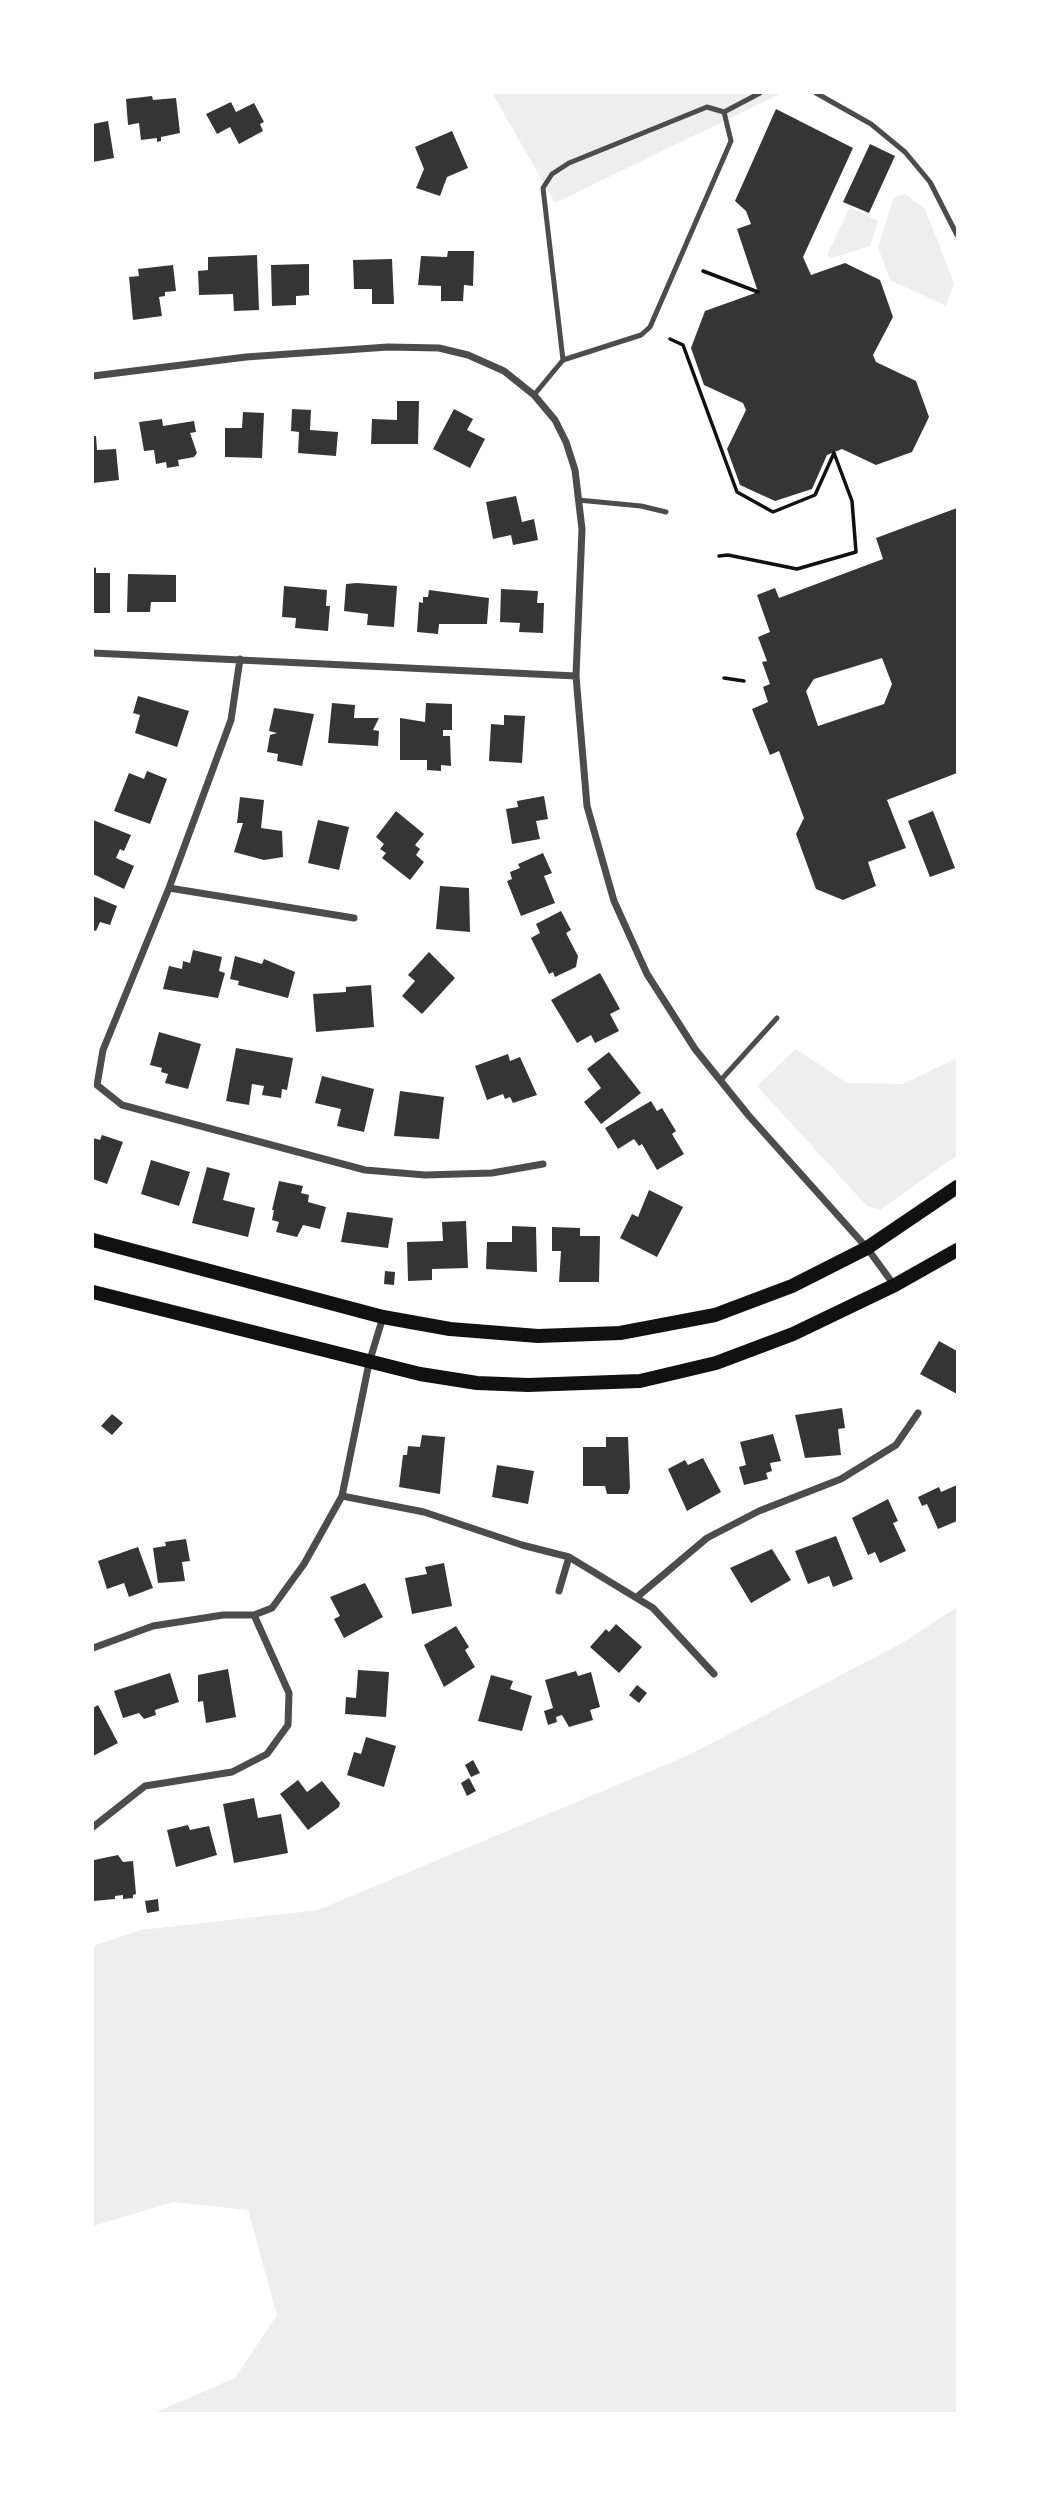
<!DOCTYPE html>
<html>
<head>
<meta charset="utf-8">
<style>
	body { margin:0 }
	#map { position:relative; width:1050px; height:2506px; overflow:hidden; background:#fff; font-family:"Sofia Sans Condensed",sans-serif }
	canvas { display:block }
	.frame { position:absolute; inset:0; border:94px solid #fff; pointer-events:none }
</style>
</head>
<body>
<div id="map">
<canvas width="1050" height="2506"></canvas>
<div class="frame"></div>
</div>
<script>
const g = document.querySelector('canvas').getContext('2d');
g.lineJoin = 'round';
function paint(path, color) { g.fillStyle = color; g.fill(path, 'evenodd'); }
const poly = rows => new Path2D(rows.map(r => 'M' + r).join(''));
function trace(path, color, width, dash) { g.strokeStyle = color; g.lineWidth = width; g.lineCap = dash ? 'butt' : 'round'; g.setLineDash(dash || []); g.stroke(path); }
paint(poly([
	[492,93,782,93,555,203],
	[905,194,925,209,954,283,946,306,890,280,878,247,894,197],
	[850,207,878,221,870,246,832,258,827,255],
	[796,1049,847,1083,903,1084,957,1058,957,1155,880,1210,867,1206,757,1086],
	[957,1607,957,2413,154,2413,235,2378,277,2315,248,2210,173,2202,93,2226,93,1946,141,1930,318,1910,689,1755,902,1643]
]), '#eee');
paint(poly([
	[152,96,153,100,176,98,180,133,161,137,161,141,157,142,157,138,141,140,139,123,128,125,126,99],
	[231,102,236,112,254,103,264,122,260,124,263,131,239,144,230,127,217,134,206,114],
	[776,109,853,148,803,257,811,275,845,263,880,280,893,317,873,355,876,362,916,381,929,417,912,452,876,465,842,449,827,455,812,489,775,501,740,485,727,449,746,410,743,403,704,385,691,348,705,311,758,292,737,229,751,224,746,211,735,201],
	[108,121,114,158,93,162,93,124],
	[452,131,468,168,447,177,440,196,416,188,424,169,415,147],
	[870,144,895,156,869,213,843,202],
	[448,251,474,251,473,286,464,285,463,301,441,301,441,286,418,285,421,256,447,257],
	[257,255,259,310,234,311,233,294,199,295,198,271,208,270,208,257],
	[392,259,394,304,372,304,372,289,354,289,353,260],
	[309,264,309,295,296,296,296,305,272,306,271,265],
	[173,265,176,291,165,292,165,296,159,297,162,316,133,320,129,277,139,276,138,269],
	[397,401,419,401,418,444,371,444,372,419,397,420],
	[292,409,311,410,310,430,338,432,336,456,298,453,299,432,291,431],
	[454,409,473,419,467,430,485,439,470,468,433,449],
	[243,412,264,413,262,458,225,457,225,428,242,428],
	[162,419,163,426,194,421,196,432,190,433,197,453,194,457,178,460,179,466,167,468,166,462,156,464,154,450,144,451,139,422],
	[93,436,96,436,97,450,116,449,119,480,93,483],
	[516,496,522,522,534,519,538,540,513,545,511,535,493,539,486,502],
	[957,508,957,773,887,800,906,848,868,862,876,886,843,900,816,889,796,834,804,818,779,751,770,755,752,709,768,702,763,687,770,684,762,662,767,661,758,637,770,632,757,595,775,588,779,598,883,559,876,538],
	[882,658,892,684,884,704,818,726,806,691,814,679],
	[93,567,96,568,96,573,110,573,110,613,93,613],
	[128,574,176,575,176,602,151,602,150,612,127,612],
	[357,583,397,586,394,627,367,625,368,614,344,611,346,584],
	[284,586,327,590,326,606,330,606,328,631,295,628,296,618,282,617],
	[501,589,538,591,537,603,544,603,543,633,519,632,520,623,500,622],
	[429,590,489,598,487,624,439,624,438,634,417,632,419,602,423,603,423,597,428,597],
	[138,696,189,711,177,747,135,733,140,715,133,713],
	[332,703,355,705,354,718,379,718,373,730,379,731,378,746,328,743],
	[426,703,452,704,452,730,443,730,443,736,450,736,451,766,441,765,441,771,427,770,427,760,400,760,400,718,425,722],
	[274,708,314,714,302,766,277,761,278,754,267,752,270,735,277,733,269,731],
	[504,715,525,716,522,763,489,761,491,724,504,725],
	[147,771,167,779,150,824,114,811,129,773,144,779],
	[544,796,548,819,536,821,540,839,512,844,506,809,518,807,517,801],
	[240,797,264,800,261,828,282,831,283,857,264,860,234,852,243,823,237,823],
	[396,811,424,834,415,845,420,849,416,855,424,862,410,880,382,858,386,853,380,849,384,844,376,837],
	[933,811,955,868,930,877,908,821],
	[93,820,131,835,124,851,120,849,116,858,134,866,124,889,93,874],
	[318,820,349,827,339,870,308,863],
	[543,853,552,873,544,876,555,903,521,916,507,881,512,879,510,872,520,868,518,864],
	[440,886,469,888,470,932,436,929],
	[93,896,117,906,110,925,100,922,96,931,93,930],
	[561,911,571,930,566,933,578,956,576,967,555,977,553,972,549,974,531,938,540,933,536,924],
	[193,950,222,957,219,971,225,973,218,998,163,989,169,966,182,969,183,961,190,963],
	[429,952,455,978,422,1014,402,996,415,981,408,975],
	[235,956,262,964,264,959,295,972,288,998,238,985,239,981,230,979],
	[600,973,620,1009,610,1014,619,1031,595,1043,591,1035,577,1043,551,1000],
	[371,985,374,1027,316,1032,313,994,346,992,346,987],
	[159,1032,201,1044,188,1089,165,1083,168,1074,161,1072,162,1068,150,1065],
	[236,1048,293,1058,287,1090,282,1089,281,1098,262,1095,264,1086,252,1084,249,1105,226,1101],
	[609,1052,641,1093,601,1124,584,1102,601,1088,587,1069],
	[508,1054,510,1061,520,1057,537,1095,513,1103,510,1097,505,1099,503,1094,487,1100,475,1066],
	[322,1076,374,1089,364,1132,337,1126,341,1109,315,1103],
	[400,1091,444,1097,439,1139,394,1136],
	[651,1101,657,1111,662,1108,676,1131,672,1134,684,1154,657,1170,642,1144,639,1146,634,1139,618,1149,605,1128],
	[102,1135,123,1142,107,1184,93,1179,93,1138,100,1140],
	[151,1160,190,1172,179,1206,141,1194],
	[207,1167,230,1173,223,1200,255,1208,248,1237,192,1223],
	[279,1181,303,1186,301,1193,309,1195,308,1202,326,1207,320,1229,303,1225,297,1237,276,1232,279,1222,272,1220,274,1210,272,1210],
	[649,1190,683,1207,657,1257,620,1238,632,1214,638,1217],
	[347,1212,393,1218,388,1248,341,1242],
	[466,1221,468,1268,432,1269,432,1280,408,1281,407,1242,443,1241,442,1222],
	[512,1226,536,1227,537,1272,486,1269,487,1242,512,1242],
	[552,1227,580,1228,580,1236,600,1236,599,1282,559,1282,561,1251,552,1251],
	[385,1271,395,1272,394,1285,384,1284],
	[939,1341,957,1351,957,1394,920,1374],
	[842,1408,845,1428,838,1429,841,1455,805,1458,795,1415],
	[112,1414,123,1423,112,1435,101,1426],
	[773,1434,781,1461,770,1463,772,1471,766,1473,768,1479,744,1485,739,1467,746,1465,740,1442],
	[422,1435,445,1437,440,1494,399,1487,403,1455,407,1455,408,1446,420,1447],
	[606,1437,628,1437,630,1488,628,1494,607,1494,605,1486,583,1486,583,1447,606,1447],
	[703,1458,721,1492,687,1511,668,1469,685,1460,688,1465],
	[497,1465,534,1471,528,1504,492,1497],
	[957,1485,957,1521,938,1529,927,1504,922,1506,918,1497,939,1487,941,1492],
	[888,1499,898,1521,893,1523,906,1551,880,1563,875,1552,868,1555,852,1518],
	[836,1536,853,1579,833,1587,829,1576,808,1584,795,1551],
	[186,1539,190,1561,182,1562,185,1581,158,1583,153,1548,166,1546,165,1542],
	[138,1547,153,1588,129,1597,124,1583,107,1589,98,1561],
	[772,1549,791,1580,751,1603,730,1568],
	[444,1563,452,1606,412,1614,405,1578,427,1574,425,1567],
	[365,1583,383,1617,344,1638,334,1619,340,1616,330,1597],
	[616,1624,642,1647,619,1673,590,1647,606,1629,609,1632],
	[456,1626,469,1647,465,1650,475,1667,444,1687,424,1645],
	[228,1669,236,1717,206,1723,203,1701,198,1702,198,1675],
	[358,1670,389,1672,386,1717,345,1714,346,1697,356,1698],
	[576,1671,578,1676,591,1672,600,1707,590,1710,593,1720,569,1727,562,1715,556,1717,557,1722,548,1725,544,1711,553,1708,545,1680],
	[170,1673,179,1702,155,1710,156,1715,144,1719,139,1713,123,1718,114,1691],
	[491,1675,513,1681,510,1689,532,1696,522,1731,478,1721],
	[637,1685,647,1693,639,1703,629,1695],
	[98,1705,118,1743,93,1756,93,1708],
	[366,1737,396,1746,384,1787,347,1775,354,1752,361,1754],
	[473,1760,480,1773,471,1777,465,1765],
	[469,1778,476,1791,467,1796,461,1783],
	[298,1780,307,1792,322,1781,340,1803,339,1807,308,1830,280,1794],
	[254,1798,258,1818,281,1814,288,1853,234,1863,223,1804],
	[188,1825,190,1830,209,1826,217,1855,176,1867,167,1830],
	[118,1855,123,1862,133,1861,136,1894,133,1895,133,1898,123,1899,123,1895,115,1896,115,1899,93,1901,94,1860],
	[158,1899,159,1911,147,1913,145,1901]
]), '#353535');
trace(poly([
	[703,271,758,292],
	[670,339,683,345,737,492,773,512,815,495,834,453],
	[719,556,728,555,797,569,856,552,852,501,834,453],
	[724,678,744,681]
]), '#111', 3.5);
trace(poly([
	[816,93,871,124,905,152,930,182,957,235],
	[724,112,760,93],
	[534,395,563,360,641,335,650,327,731,141,724,112,707,107,569,163,552,174,543,188,563,360],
	[578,500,641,506,666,512],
	[720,1081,777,1018]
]), '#4c4c4c', 5);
trace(poly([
	[93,376,246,357,388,347,439,348,468,355,504,371,534,395,555,420,566,442,575,470,582,529,576,676,587,806,614,901,647,974,695,1049,749,1116,867,1248,894,1285],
	[93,653,576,676],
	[240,659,231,720,169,888,103,1050,97,1085,122,1105,365,1170,425,1175,492,1173,543,1164],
	[169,888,354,918],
	[342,1496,424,1512,522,1545,569,1557,653,1608,714,1674],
	[559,1591,569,1557],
	[637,1597,707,1538,759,1511,841,1479,896,1445,918,1413],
	[93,1648,153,1626,223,1615,254,1615,272,1608,304,1564,342,1496,369,1363,383,1317],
	[93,1827,145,1786,232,1772,267,1754,288,1725,289,1693,254,1615]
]), '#4c4c4c', 7);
trace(poly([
	[93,1240,383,1317,450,1329,538,1336,620,1333,715,1315,792,1286,867,1248,957,1187],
	[93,1292,420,1374,477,1383,528,1385,640,1381,716,1363,793,1334,895,1285,957,1250]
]), '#111', 14);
</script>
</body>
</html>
